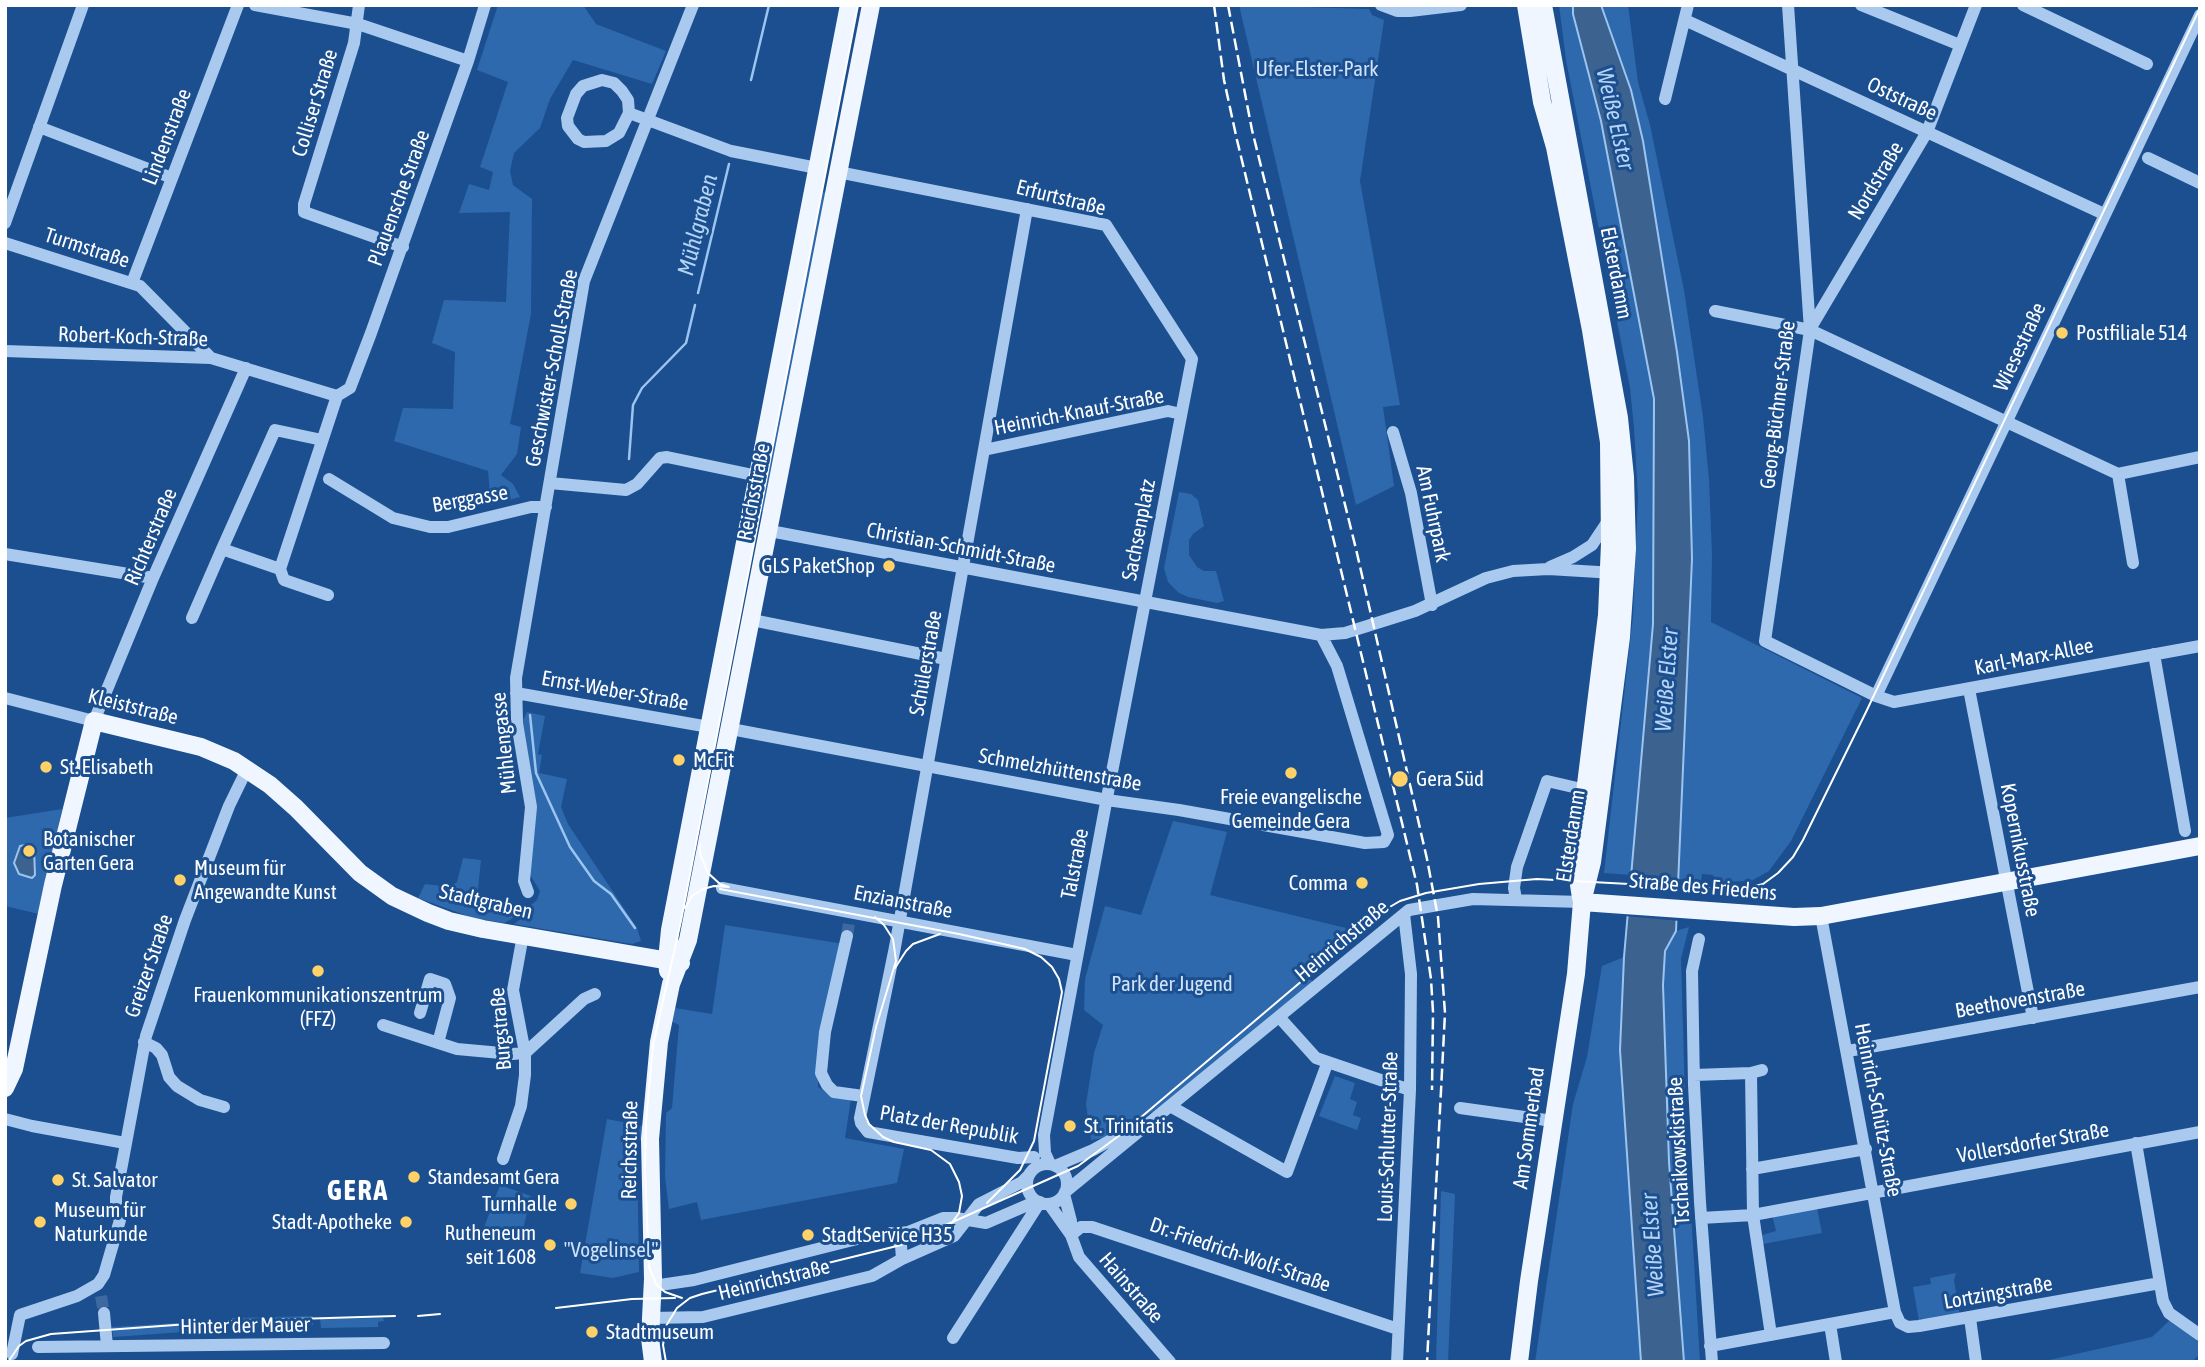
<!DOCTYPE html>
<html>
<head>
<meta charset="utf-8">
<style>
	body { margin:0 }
	#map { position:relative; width:2205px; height:1367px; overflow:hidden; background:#1b4f8f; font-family:"Asap Condensed",sans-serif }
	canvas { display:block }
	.frame { position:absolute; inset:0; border:7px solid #fff; pointer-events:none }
</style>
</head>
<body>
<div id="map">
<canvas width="2205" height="1367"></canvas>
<div class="frame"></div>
</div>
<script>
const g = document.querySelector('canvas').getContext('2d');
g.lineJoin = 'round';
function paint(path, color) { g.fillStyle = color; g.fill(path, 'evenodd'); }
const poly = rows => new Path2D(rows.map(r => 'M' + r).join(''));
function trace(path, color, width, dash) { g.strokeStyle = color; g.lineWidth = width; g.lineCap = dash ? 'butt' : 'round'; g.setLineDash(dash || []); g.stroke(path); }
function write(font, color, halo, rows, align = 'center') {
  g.font = font + ' "Asap Condensed",sans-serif'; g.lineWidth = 6; g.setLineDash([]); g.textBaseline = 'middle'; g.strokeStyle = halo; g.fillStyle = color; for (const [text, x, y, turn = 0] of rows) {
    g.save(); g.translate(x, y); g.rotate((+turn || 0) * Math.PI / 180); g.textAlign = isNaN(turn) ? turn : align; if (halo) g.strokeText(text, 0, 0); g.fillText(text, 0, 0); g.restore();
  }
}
paint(poly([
	[498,5,583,5,596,24,666,51,652,84,573,60,550,99,540,128,514,153,510,171,513,185,532,199,531,314,510,424,521,427,517,454,501,475,513,484,520,497,491,505,488,471,394,441,403,408,453,409,455,352,432,343,444,300,506,302,510,212,459,213,469,184,489,190,493,172,480,167,508,82,477,70],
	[1239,5,1369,9,1372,15,1384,20,1360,181,1400,405,1383,407,1394,486,1356,505],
	[1559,5,1573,5,1573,14,1601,121,1654,399,1653,624,1631,875,1604,873,1633,616,1638,497,1634,428,1630,388,1566,60],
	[1601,5,1628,5,1638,82,1650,125,1684,290,1703,417,1709,479,1712,554,1711,622,1862,698,1791,841,1769,871,1751,881,1714,882,1713,875,1702,874,1701,881,1678,879,1692,559,1689,441,1677,352,1643,141,1631,90],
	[823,192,828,193,766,512,758,511,801,272,807,273],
	[1179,492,1191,494,1198,500,1204,526,1193,534,1189,540,1189,555,1197,567,1204,571,1216,571,1224,601,1217,603,1188,597,1179,593,1168,582,1164,568],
	[527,712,545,716,538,754,542,755,539,773,567,779,561,807,568,824,637,928,641,941,632,944,514,924,529,913,531,905,537,900,540,891,529,873,522,722],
	[62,809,39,914,5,906,5,818],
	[1173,821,1227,832,1210,895,1350,929,1302,969,1313,982,1169,1103,1104,1138,1091,1140,1086,1104,1094,1053,1103,1025,1084,1010,1085,979,1105,906,1141,915],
	[463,858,481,860,476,909,509,913,521,910,519,915,504,923,473,918,418,898,425,884,450,887,457,882],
	[725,925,844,944,818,1068,818,1087,830,1095,851,1099,845,1138,904,1149,897,1183,701,1220,697,1202,669,1209,665,1177,666,1113,672,1108,679,1025,671,1021,675,1008,712,1014],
	[1689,927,1681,959,1686,1130,1700,1362,1684,1362,1669,1162,1663,985,1665,951,1676,931],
	[1624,957,1620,1050,1641,1362,1535,1362,1573,1104,1587,1057,1602,966],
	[1335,1076,1355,1083,1350,1099,1357,1102,1353,1115,1361,1118,1357,1130,1319,1116],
	[607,1119,643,1126,642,1139,637,1142,639,1272,613,1278,580,1273],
	[500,1185,531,1196,520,1242,483,1230],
	[1441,1191,1455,1194,1448,1362,1436,1362],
	[1817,1208,1822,1233,1763,1244,1762,1235,1776,1231,1772,1215],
	[1956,1273,1954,1280,1960,1316,1924,1320,1921,1318,1919,1321,1913,1287,1931,1284,1930,1278],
	[313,1316,313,1325,232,1327,232,1318],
	[383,1318,384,1321,378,1322,378,1327,321,1328,320,1319],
	[226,1320,226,1329,113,1337,112,1327],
	[2170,1320,2200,1343,2200,1354,2192,1362,2040,1362,2152,1337]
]), '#2e69ad');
const water = poly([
	[1573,5,1601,5,1631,90,1643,141,1677,352,1689,441,1692,559,1676,931,1665,951,1663,985,1669,1162,1684,1362,1641,1362,1620,1050,1624,957,1653,624,1654,399,1601,121,1573,14,1573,5],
	[26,845,34,849,35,875,32,878,19,874,14,863,20,846,26,845]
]);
paint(water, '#3c6290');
trace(water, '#9cc4f0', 2);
paint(poly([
	[1627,876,1681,880,1680,921,1624,916]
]), '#1b4f8f');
trace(poly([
	[751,80,769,5],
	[698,293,729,164],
	[629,459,633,405,642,388,686,343,695,305],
	[530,715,536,773,570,847,594,881,611,894,635,928]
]), '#9cc4f0', 2.5);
trace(poly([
	[847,936,849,923],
	[101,1296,104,1313]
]), '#3d69a0', 12, [12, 6]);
trace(poly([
	[255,5,358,24,468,61],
	[359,5,354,43,304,204,304,212,403,247],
	[1381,5,1397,11,1410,11,1461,5],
	[1788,5,1810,330,1765,641,1876,696,1894,702,2200,646],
	[1861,5,1960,45],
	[2023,5,2147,64],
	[1685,20,2104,214],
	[1665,99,1688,5],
	[629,113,619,133,606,141,584,142,578,139,568,126,567,118,576,94,583,86,602,80,614,83,622,91,628,100,629,113,731,151,817,168],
	[39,127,172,178],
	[2148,158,2200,183],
	[838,172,1106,225,1192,359,1105,808,1044,1135,1045,1153,1050,1164],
	[1027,209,895,947,860,1118,861,1123,868,1132,1018,1158,1034,1157],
	[5,223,83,5],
	[5,243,140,286,211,358],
	[132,283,238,5],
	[1715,311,1810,330,2118,474,2200,457],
	[1810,329,1927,132,1976,5],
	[5,351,211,358,337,396],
	[337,396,350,388,371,333,468,61,485,5],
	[1393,432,1411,493,1432,605],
	[984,450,1168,411,1181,414],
	[2118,474,2133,563],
	[329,479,393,518,430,527,448,527,531,507,546,507],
	[550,483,626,490,637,484,660,458,667,457,758,476],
	[770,531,1321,635,1345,633,1415,611,1486,578,1513,571,1548,569,1615,573],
	[5,554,153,578],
	[1550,567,1573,557,1592,545,1610,518],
	[280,569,222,549,275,430,322,440],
	[328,595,284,580,280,569,337,396],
	[192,618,222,549],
	[752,620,946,659],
	[2154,654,2185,831],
	[1969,689,2033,1018],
	[516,693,709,727],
	[1876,696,2200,15],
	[5,698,94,721,153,578,246,368],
	[731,729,1107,800,1179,810,1365,843,1384,842,1388,835,1337,666,1321,635],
	[722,888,1077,955],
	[528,892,524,881,531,807,517,723,516,678,584,281,693,5],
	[1516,899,1514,888,1517,867,1547,781,1586,790],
	[1821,916,1895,1312],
	[847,936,825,1032,821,1073,827,1085,834,1092,863,1096],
	[1699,939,1692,971,1694,1085,1700,1202,1712,1362],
	[420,1013,430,979,445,984,450,998,438,1043],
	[1280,1018,1316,1058,1410,1090],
	[383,1025,457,1049,512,1054,525,1053,584,999,595,994],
	[144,1042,156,1048,162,1055,169,1077,177,1086,200,1100,224,1107],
	[1848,1051,2200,987],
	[1762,1070,1751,1073,1753,1215,1771,1335],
	[1694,1075,1751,1073],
	[1170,1106,1287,1172,1327,1064],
	[1460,1108,1553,1121],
	[5,1119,32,1126,125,1143],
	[2136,1143,2163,1301,2169,1313,2200,1335],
	[503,1159,521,1106,525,1075,525,1053,513,990,523,935],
	'1027 1184a20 20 0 1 1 40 0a20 20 0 1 1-40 0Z',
	[1055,1166,1093,1150,1140,1124],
	[1752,1169,1866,1149],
	[1065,1192,1409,910,1473,899,1582,902],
	[1064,1194,1071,1221,1071,1235,1079,1257,1170,1362],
	[1049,1204,1071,1235],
	[1701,1218,1753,1215,2200,1132],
	[891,1233,901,1245,902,1259],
	[1071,1235,1081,1227,1092,1227,1398,1329],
	[653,1286,694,1280,857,1239,908,1232,943,1218,956,1218,986,1223,1037,1201],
	[104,1313,107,1346],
	[651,1318,703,1317,872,1276,902,1259,954,1236,979,1204,1022,1182,1028,1176],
	[1970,1318,1976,1362],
	[1830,1324,1836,1362],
	[953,1338,1040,1202],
	[1710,1346,1895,1312,1900,1323,1908,1327,1919,1326,2160,1283],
	[38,1347,384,1343],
	[12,1354,20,1315,77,1296,98,1284,104,1275,120,1220,116,1213,116,1197,146,1036,185,920,229,806,247,769],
	[1397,1362,1410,1090,1411,974,1404,914]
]), '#a9c9ee', 12);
trace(poly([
	[1526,5,1542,102,1555,147,1591,330,1609,442,1610,543,1607,615,1576,865,1581,898],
	[1582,902,1794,917,1821,916,2200,846],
	[668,971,667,960,670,930,849,5],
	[5,1088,14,1069,53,885,94,721,201,747,234,761,270,785,296,808,360,873,392,896,428,913,449,921,483,929,681,963],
	[653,1362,650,1338,653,1279,650,1139,659,1042,671,984,688,940,871,5],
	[1519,1362,1529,1281,1576,974,1582,902,1592,862,1621,637,1627,549,1625,477,1619,418,1543,5]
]), '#f0f6ff', 18);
trace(poly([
	[700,844,700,854,708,873,720,884,729,887],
	[720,889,959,934,1025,949,1041,957,1052,967,1059,979,1062,992,1034,1141,1020,1170,987,1203],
	[685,908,692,896,703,889,714,886,728,887],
	[875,917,884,925,893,939,896,961,876,1027,861,1096,865,1115,869,1124,883,1137,894,1142,931,1150,950,1164,959,1182,962,1196,959,1213,951,1224],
	[895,968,906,951,913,944,940,934],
	[682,1298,665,1292,656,1284,649,1267,645,1168,646,1121,653,1045,681,921,858,5],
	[556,1308,632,1299,675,1298],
	[418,1316,440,1314],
	[8,1362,19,1346,26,1341,51,1334,230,1321,395,1316],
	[666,1362,663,1345,666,1326,677,1308,690,1298,702,1294,901,1245,1078,1166,1120,1135,1388,908,1400,901,1426,893,1479,884,1537,879,1739,890,1763,884,1778,873,1793,857,1803,840,1866,712,2200,8]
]), '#fff', 2);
trace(poly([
	[1214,5,1224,80,1237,140,1417,885,1431,979,1433,1012,1432,1090],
	[1228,5,1252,130,1356,549,1427,859,1438,917,1445,1013,1427,1362]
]), '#fff', 2.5, [12, 5]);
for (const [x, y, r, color] of [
	[2062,333,7,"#ffd166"],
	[889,566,7,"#ffd166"],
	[679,760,7,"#ffd166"],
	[46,767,7,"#ffd166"],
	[1291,773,7,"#ffd166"],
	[1400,779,9,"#ffd166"],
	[29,851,7,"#ffd166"],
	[180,880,7,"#ffd166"],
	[1362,883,7,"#ffd166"],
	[318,971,7,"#ffd166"],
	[1070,1126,7,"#ffd166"],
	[414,1177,7,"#ffd166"],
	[58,1180,7,"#ffd166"],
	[571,1204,7,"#ffd166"],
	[40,1222,7,"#ffd166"],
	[406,1222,7,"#ffd166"],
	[808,1235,7,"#ffd166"],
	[550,1245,7,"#ffd166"],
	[592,1332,7,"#ffd166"]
]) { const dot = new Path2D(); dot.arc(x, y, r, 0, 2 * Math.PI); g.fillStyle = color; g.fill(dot); trace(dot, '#1b4f8f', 2.5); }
write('21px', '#cfe3fa', '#1b4f8f', [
	["Ufer-Elster-Park",1317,69],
	["Park der Jugend",1172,984],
	["\"Vogelinsel\"",611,1250]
]);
write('21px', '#fff', '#1b4f8f', [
	["Oststraße",1902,99,25],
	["Colliser Straße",315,103,-73],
	["Lindenstraße",167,137,-69],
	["Nordstraße",1876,181,-59],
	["Plauensche Straße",399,198,-70],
	["Erfurtstraße",1061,198,14],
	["Turmstraße",87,248,18],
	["Elsterdamm",1616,273,79],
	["Robert-Koch-Straße",133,337,2],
	["Wiesestraße",2020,347,-65],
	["Geschwister-Scholl-Straße",552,368,-79],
	["Georg-Büchner-Straße",1778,405,-83],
	["Heinrich-Knauf-Straße",1079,412,-11],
	["Reichsstraße",754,492,-79],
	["Berggasse",470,499,-10],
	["Am Fuhrpark",1433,514,78],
	["Sachsenplatz",1139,530,-79],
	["Richterstraße",151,537,-67],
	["Christian-Schmidt-Straße",961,548,11],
	["Karl-Marx-Allee",2034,657,-11],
	["Schülerstraße",926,663,-80],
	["Ernst-Weber-Straße",615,691,10],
	["Kleiststraße",133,707,14],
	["Mühlengasse",504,743,-96],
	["Schmelzhüttenstraße",1060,770,10],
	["Elsterdamm",1571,836,-81],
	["Kopernikusstraße",2020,850,79],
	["Talstraße",1075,864,-79],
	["Straße des Friedens",1703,887,5],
	["Stadtgraben",486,902,13],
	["Enzianstraße",903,902,11],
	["Heinrichstraße",1342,941,-40],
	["Greizer Straße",149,966,-71],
	["Beethovenstraße",2020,1000,-10],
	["Burgstraße",501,1029,-95],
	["Heinrich-Schütz-Straße",1878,1110,79],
	["Platz der Republik",949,1125,10],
	["Am Sommerbad",1529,1128,-82],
	["Louis-Schlutter-Straße",1388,1137,-88],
	["Vollersdorfer Straße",2033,1143,-10],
	["Reichsstraße",630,1150,-89],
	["Tschaikowskistraße",1679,1151,-93],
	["Dr.-Friedrich-Wolf-Straße",1240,1255,19],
	["Heinrichstraße",774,1280,-14],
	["Hainstraße",1131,1288,49],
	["Lortzingstraße",1998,1293,-10],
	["Hinter der Mauer",245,1326,-1]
]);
write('21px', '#fff', '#1b4f8f', [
	["Postfiliale 514",2076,333],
	["GLS PaketShop",875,566,"right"],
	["McFit",693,760],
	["St. Elisabeth",60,767],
	["Gera Süd",1416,779],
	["Freie evangelische",1291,797,"center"],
	["Gemeinde Gera",1291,821,"center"],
	["Botanischer",43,839],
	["Garten Gera",43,863],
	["Museum für",194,868],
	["Angewandte Kunst",194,892],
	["Comma",1348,883,"right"],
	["Frauenkommunikationszentrum",318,995,"center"],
	["(FFZ)",318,1019,"center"],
	["St. Trinitatis",1084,1126],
	["Standesamt Gera",428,1177],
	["St. Salvator",72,1180],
	["Turnhalle",557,1204,"right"],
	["Museum für",54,1210],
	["Naturkunde",54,1234],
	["Stadt-Apotheke",392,1222,"right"],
	["Rutheneum",536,1233,"right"],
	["seit 1608",536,1257,"right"],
	["StadtService H35",822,1235],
	["Stadtmuseum",606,1332]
], 'left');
write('italic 23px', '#b5d3f5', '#1b4f8f', [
	["Weiße Elster",1615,119,77],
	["Mühlgraben",698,225,-76],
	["Weiße Elster",1667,680,-86],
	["Weiße Elster",1653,1245,-94]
]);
g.letterSpacing = '2px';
write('bold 28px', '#fff', '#1b4f8f', [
	["GERA",358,1191]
]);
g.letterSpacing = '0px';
</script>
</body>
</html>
